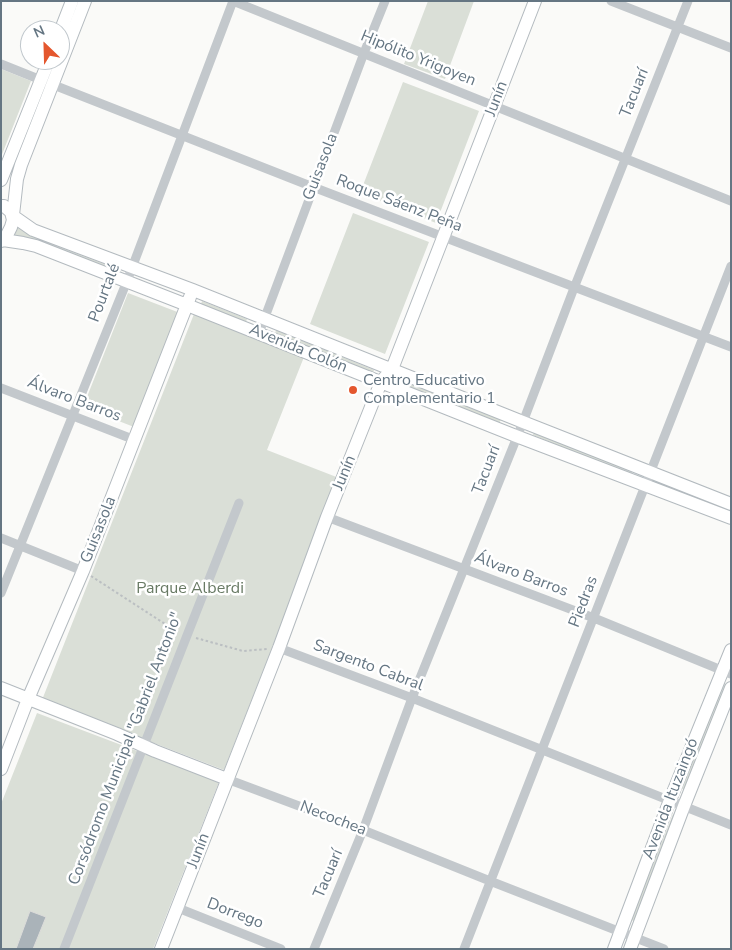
<!DOCTYPE html>
<html>
<head>
<meta charset="utf-8">
<style>
	body { margin:0 }
	#map { position:relative; width:732px; height:950px; overflow:hidden; background:#fafaf8; font-family:"Nunito Sans",sans-serif }
	canvas { display:block }
	.frame { position:absolute; inset:0; border:2px solid #657683; pointer-events:none }
	.north { position:absolute; left:20px; top:20px; width:50px; height:50px; box-sizing:border-box; background:#fff; border:1px solid #c1c8cd; border-radius:50%; rotate:336deg; font-size:14px; font-weight:700; line-height:20px; text-align:center; color:#657683 }
	.north::after { content:''; display:block; margin:auto; width:18px; height:22px; background:#e4572e; clip-path:polygon(50% 0,100% 100%,50% 72%,0 100%) }
</style>
</head>
<body>
<div id="map">
<canvas width="732" height="950"></canvas>
<div class="frame"></div>
<div class="north">N</div>
</div>
<script>
const g = document.querySelector('canvas').getContext('2d');
g.lineJoin = 'round';
function paint(path, color) { g.fillStyle = color; g.fill(path, 'evenodd'); }
const poly = rows => new Path2D(rows.map(r => 'M' + r).join(''));
function trace(path, color, width, dash) { g.strokeStyle = color; g.lineWidth = width; g.lineCap = dash ? 'butt' : 'round'; g.setLineDash(dash || []); g.stroke(path); }
function write(font, color, halo, rows, align = 'center') {
  g.font = font + ' "Nunito Sans",sans-serif'; g.lineWidth = 5; g.setLineDash([]); g.textBaseline = 'middle'; g.strokeStyle = halo; g.fillStyle = color; for (const [text, x, y, turn = 0] of rows) {
    g.save(); g.translate(x, y); g.rotate((+turn || 0) * Math.PI / 180); g.textAlign = isNaN(turn) ? turn : align; if (halo) g.strokeText(text, 0, 0); g.fillText(text, 0, 0); g.restore();
  }
}
paint(poly([
	[428,1,474,1,445,79,404,64],
	[1,69,31,81,1,157],
	[403,82,479,111,436,223,360,193],
	[353,213,429,242,385,354,310,324],
	[18,225,31,236,120,270,119,273,32,239,14,236],
	[128,293,180,313,134,427,83,407],
	[202,301,247,319,246,322,201,304],
	[194,314,304,357,267,450,339,478,224,770,42,700],
	[276,330,374,370,373,373,275,334],
	[403,381,501,420,499,423,401,384],
	[534,432,632,472,631,475,533,435],
	[724,683,726,684,684,790,682,789],
	[37,713,219,782,153,949,1,949,1,804],
	[673,814,676,815,634,921,631,920]
]), '#dadfd7');
const building = poly([
	[30,911,46,917,33,949,16,949,30,911]
]);
paint(building, '#aab3b9');
trace(building, '#dcdcda', 1);
const secondary = poly([
	[60,32,72,1],
	[1,180,49,60],
	[1,206,4,206,11,212,13,220,11,227,6,237,1,241],
	[13,215,17,179,21,165,85,1],
	[13,216,33,230,193,290,523,422,731,504],
	[3,240,23,243,36,246,187,305,516,436,731,518],
	[1,688,117,734,155,751,227,779],
	[1,769,28,699,83,571,190,297],
	[161,949,279,648,327,517,381,382,392,369,535,1],
	[614,949,670,800,731,650],
	[630,949,684,806,731,688]
]);
trace(secondary, '#b3babf', 14);
trace(poly([
	[91,576,179,633],
	[196,638,243,651,267,649]
]), '#bbbfc2', 2, [2.5, 2.5]);
trace(poly([
	[233,1,731,201],
	[611,1,731,48],
	[1,64,41,80,313,187,731,347],
	[259,333,364,53,385,1],
	[1,388,135,440],
	[327,517,594,618,731,674],
	[1,538,83,571],
	[1,593,127,281,233,1],
	[279,648,412,698,731,825],
	[227,779,363,830,490,881,664,949],
	[178,908,281,949],
	[64,949,239,503],
	[314,949,363,830,412,698,523,422,574,288,688,1],
	[464,949,731,266]
]), '#c3c8cc', 9);
trace(secondary, '#fff', 12);
for (const [x, y, r, color] of [
	[353,390,5,"#e4572e"]
]) { const dot = new Path2D(); dot.arc(x, y, r, 0, 2 * Math.PI); g.fillStyle = color; g.fill(dot); trace(dot, '#fff', 2); }
write('16px', '#657683', '#fff', [
	["Hipólito Yrigoyen",418,59,22],
	["Tacuarí",635,93,-68],
	["Junín",497,99,-69],
	["Guisasola",321,167,-69],
	["Roque Sáenz Peña",399,204,21],
	["Pourtalé",105,293,-69],
	["Avenida Colón",298,349,22],
	["Álvaro Barros",74,400,21],
	["Tacuarí",487,470,-69],
	["Junín",345,473,-68],
	["Guisasola",99,530,-68],
	["Álvaro Barros",521,575,21],
	["Piedras",584,602,-69],
	["Sargento Cabral",368,666,21],
	["Corsódromo Municipal \"Gabriel Antonio\"",126,749,-69],
	["Avenida Ituzaingó",671,799,-69],
	["Necochea",333,819,21],
	["Junín",199,851,-69],
	["Tacuarí",329,874,-67],
	["Dorrego",235,914,21]
]);
write('16px', '#657683', '#fff', [
	["Centro Educativo",363,381],
	["Complementario 1",363,399]
], 'left');
write('16px', '#687a64', '#fff', [
	["Parque Alberdi",190,589]
]);
</script>
</body>
</html>
